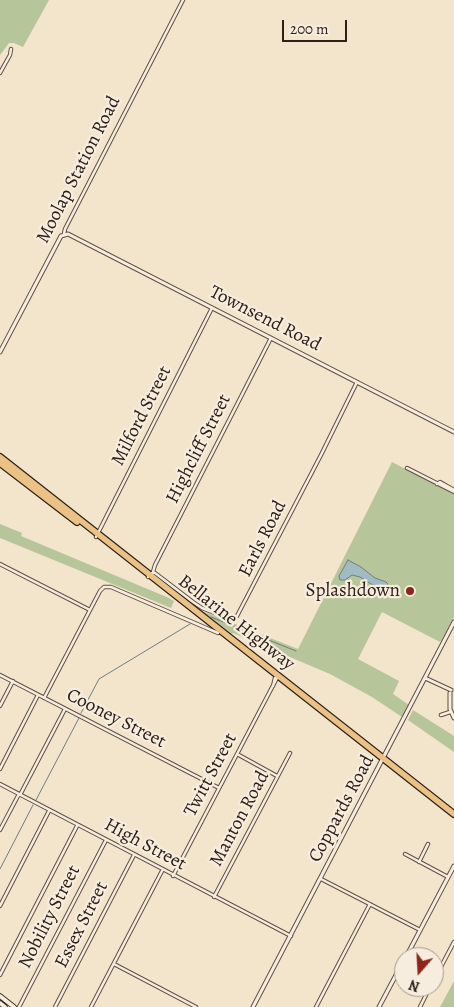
<!DOCTYPE html>
<html>
<head>
<meta charset="utf-8">
<style>
	body { margin:0 }
	#map { position:relative; width:454px; height:1007px; overflow:hidden; background:#f3e4cc; font-family:Alegreya,serif }
	canvas { display:block }
	.north { position:absolute; left:394px; top:947px; width:50px; height:50px; box-sizing:border-box; background:#f7edde; border:1px solid #a79b8e; border-radius:50%; rotate:199deg; font-size:14px; font-weight:700; line-height:20px; text-align:center; color:#2e2017 }
	.north::after { content:''; display:block; margin:auto; width:18px; height:22px; background:#8f2418; clip-path:polygon(50% 0,100% 100%,50% 72%,0 100%) }
	.scale { position:absolute; left:282px; top:20px; width:65px; height:22px; box-sizing:border-box; border:2px solid #2e2017; border-top:0; padding-left:6px; font-size:15px; line-height:18px; white-space:nowrap; color:#2e2017; -webkit-text-stroke:4px #f7edde; paint-order:stroke }
</style>
</head>
<body>
<div id="map">
<canvas width="454" height="1007"></canvas>
<div class="north">N</div>
<div class="scale">200 m</div>
</div>
<script>
const g = document.querySelector('canvas').getContext('2d');
g.lineJoin = 'round';
function paint(path, color) { g.fillStyle = color; g.fill(path, 'evenodd'); }
const poly = rows => new Path2D(rows.map(r => 'M' + r).join(''));
function trace(path, color, width, dash) { g.strokeStyle = color; g.lineWidth = width; g.lineCap = dash ? 'butt' : 'round'; g.setLineDash(dash || []); g.stroke(path); }
function write(font, color, halo, rows, align = 'center') {
  g.font = font + ' Alegreya,serif'; g.lineWidth = 4.5; g.setLineDash([]); g.textBaseline = 'middle'; g.strokeStyle = halo; g.fillStyle = color; for (const [text, x, y, turn = 0] of rows) {
    g.save(); g.translate(x, y); g.rotate((+turn || 0) * Math.PI / 180); g.textAlign = isNaN(turn) ? turn : align; if (halo) g.strokeText(text, 0, 0); g.fillText(text, 0, 0); g.restore();
  }
}
paint(poly([
	[0,0,49,0,23,47,14,43,9,43,0,55],
	[392,462,454,494,454,617,443,638,440,642,382,612,358,659,399,681,393,694,409,705,402,717,372,697,330,674,233,633,232,634,202,611,298,649],
	[0,524,22,533,21,536,169,598,174,601,171,608,0,538],
	[413,710,454,736,454,752,408,720],
	[454,981,454,1007,440,1007]
]), '#b7c59a');
const water = poly([
	[348,560,361,567,375,578,386,582,388,584,388,587,383,590,379,589,360,577,352,575,345,580,340,580,339,576,348,560]
]);
paint(water, '#a1bbc3');
trace(water, '#737d7e', 1);
trace(poly([
	[211,617,296,651],
	[81,713,99,679,190,624],
	[36,800,79,718],
	[0,869,33,805]
]), '#737d7e', 1);
const minor = poly([
	[0,73,10,55,11,49],
	[64,234,65,229,183,0],
	[407,468,454,492],
	[437,484,440,482,454,490],
	[96,537,212,308],
	[0,564,90,610],
	[153,572,155,565,271,338],
	[148,577,152,573,155,573,193,602,202,608,225,617,232,619,237,616,321,455,357,382],
	[0,675,219,788],
	[273,686,275,678,278,676],
	[44,698,100,591,104,587,111,587,218,633],
	[0,706,13,681],
	[441,715,450,712],
	[237,754,277,776],
	[0,769,38,695],
	[0,784,291,936],
	[20,795,65,709],
	[0,830,19,794],
	[405,854,448,877],
	[419,862,428,844],
	[173,876,278,676],
	[321,879,420,930],
	[214,897,290,753],
	[0,906,49,811],
	[114,964,196,1007],
	[0,975,77,826],
	[434,980,454,942],
	[19,1007,106,840],
	[55,1007,134,855],
	[91,1007,162,871],
	[316,1007,370,904],
	[420,1007,430,987]
]);
const tertiary = poly([
	[0,352,61,236,68,234,454,432],
	[425,678,451,690],
	[450,693,450,709,454,718],
	[406,957,454,866],
	[253,1007,454,622],
	[379,1007,404,960]
]);
const secondary = poly([
	[0,996,14,1007],
	[0,1003,5,1007]
]);
const trunk = poly([
	[0,457,454,814],
	[0,463,77,522]
]);
trace(minor, '#5f5144', 4.5);
trace(tertiary, '#5f5144', 5);
trace(secondary, '#2e2017', 5.5);
trace(trunk, '#2e2017', 8);
trace(minor, '#f7edde', 2.5);
trace(tertiary, '#f7edde', 3);
trace(secondary, '#f7edde', 4);
trace(trunk, '#eac286', 5.5);
for (const [x, y, r, color] of [
	[410,591,5,"#8f2418"]
]) { const dot = new Path2D(); dot.arc(x, y, r, 0, 2 * Math.PI); g.fillStyle = color; g.fill(dot); trace(dot, '#f7edde', 2); }
write('19px', '#2e2017', '#f7edde', [
	["Moolap Station Road",79,170,-63],
	["Townsend Road",265,319,27],
	["Milford Street",142,416,-63],
	["Highcliff Street",199,449,-63],
	["Earls Road",263,539,-63],
	["Bellarine Highway",236,623,38],
	["Cooney Street",116,719,27],
	["Twitt Street",211,775,-62],
	["Coppards Road",342,809,-62],
	["Manton Road",240,819,-62],
	["High Street",145,845,28],
	["Nobility Street",50,917,-63],
	["Essex Street",82,925,-63]
]);
write('19px', '#2e2017', '#f7edde', [
	["Splashdown",400,591]
], 'right');
</script>
</body>
</html>
